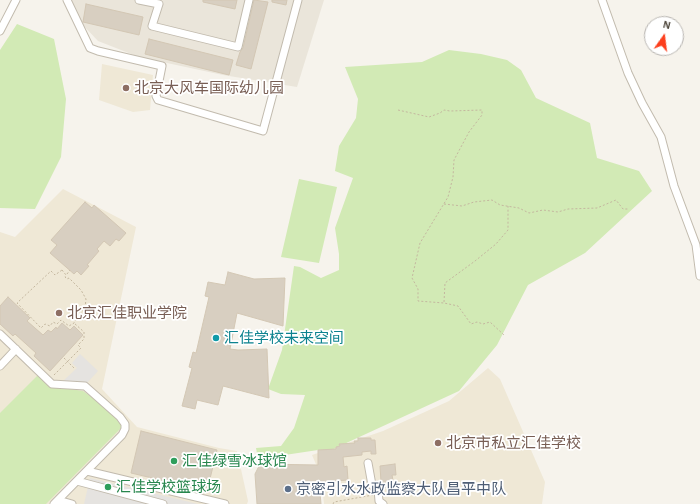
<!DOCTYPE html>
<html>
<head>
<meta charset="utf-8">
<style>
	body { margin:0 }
	#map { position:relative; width:700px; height:504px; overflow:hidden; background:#f6f3ec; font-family:"Alegreya Sans",sans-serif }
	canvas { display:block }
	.north { position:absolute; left:644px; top:16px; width:40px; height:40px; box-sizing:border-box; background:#fff; border:1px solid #b7b4b0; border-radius:50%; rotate:14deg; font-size:11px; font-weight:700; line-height:16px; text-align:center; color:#4b4439 }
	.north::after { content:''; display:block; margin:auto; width:14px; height:18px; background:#fc3f1d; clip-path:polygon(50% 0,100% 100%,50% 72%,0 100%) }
</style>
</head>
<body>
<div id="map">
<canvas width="700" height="504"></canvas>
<div class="north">N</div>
</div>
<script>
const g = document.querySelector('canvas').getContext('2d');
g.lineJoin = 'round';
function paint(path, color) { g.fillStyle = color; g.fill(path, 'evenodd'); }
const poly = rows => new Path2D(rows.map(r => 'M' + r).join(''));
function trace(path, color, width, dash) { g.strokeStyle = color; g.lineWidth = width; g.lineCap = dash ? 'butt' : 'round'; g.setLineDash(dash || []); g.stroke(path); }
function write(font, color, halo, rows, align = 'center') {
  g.font = font + ' "Alegreya Sans","Noto Sans SC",sans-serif'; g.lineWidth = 3.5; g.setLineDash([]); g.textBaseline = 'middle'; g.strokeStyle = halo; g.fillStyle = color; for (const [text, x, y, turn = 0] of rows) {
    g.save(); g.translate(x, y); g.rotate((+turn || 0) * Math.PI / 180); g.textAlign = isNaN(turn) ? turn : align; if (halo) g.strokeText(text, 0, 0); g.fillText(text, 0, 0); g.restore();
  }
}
paint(poly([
	[71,0,324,0,297,87,223,75,139,57,98,41,82,24]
]), '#eae5da');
paint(poly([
	[102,64,153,75,150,110,133,112,99,100],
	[63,189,136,227,102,389,137,427,219,448,237,451,248,501,247,504,0,504,0,232,15,237],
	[488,368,500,379,545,482,542,504,324,504,321,476,312,455,383,431,449,401]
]), '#efe8d6');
paint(poly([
	[17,24,54,39,66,99,61,157,35,209,0,208,0,50],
	[449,50,481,54,507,60,521,70,536,98,590,123,597,158,639,171,652,191,585,253,528,285,497,345,459,391,329,451,318,450,258,459,256,448,281,446,294,428,305,395,281,394,268,389,282,350,294,266,300,267,321,278,339,270,339,254,335,228,353,178,335,171,339,146,356,118,358,99,345,67,422,62],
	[299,179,337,187,319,263,281,257],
	[38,375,50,386,83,391,121,418,122,427,46,504,0,504,0,413]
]), '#d2eab5');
paint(poly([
	[80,354,98,371,87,383,62,382,77,368,72,363],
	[90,478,198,504,84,504]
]), '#e5e3e0');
const building = poly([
	[203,0,237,0,235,9,203,2,203,0],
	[254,0,268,2,251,69,236,65,240,52,243,48,254,0],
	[272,0,287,0,286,5,272,2,272,0],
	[86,4,143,17,139,35,83,22,86,4],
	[149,39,233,60,229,75,145,54,149,39],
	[85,202,92,208,94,205,126,233,119,241,116,239,110,246,104,241,97,249,99,251,87,265,89,266,81,275,77,271,74,274,50,253,57,245,51,240,85,202],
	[228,272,254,279,285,278,283,326,237,313,230,349,238,350,267,349,269,398,223,386,218,405,197,400,195,409,182,406,192,368,189,367,193,352,196,353,209,297,205,296,208,282,225,285,228,272],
	[8,297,30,318,27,321,43,335,48,330,51,332,56,327,57,329,62,323,70,330,74,326,83,335,50,371,34,356,36,353,15,334,13,336,0,324,0,306,8,297],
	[141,431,217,450,207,491,131,473,141,431],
	[358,438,371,438,371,440,375,440,376,454,371,454,371,451,362,452,362,455,343,457,344,467,347,466,348,480,319,482,321,504,257,504,255,474,260,464,318,465,318,450,336,449,336,447,340,446,339,444,355,443,354,441,358,441,358,438],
	[395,464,396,475,392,475,394,486,382,488,380,485,380,483,381,482,380,466,395,464]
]);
paint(building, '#d8cfc1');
trace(building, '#d3c7b4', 1);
const minor = poly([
	[67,0,90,48,98,51,162,66,156,96,158,100,263,131,298,0],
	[139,0,159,4,152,26,238,47,249,0],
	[602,0,628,73,642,103,661,137,674,186,696,245,700,276],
	[0,31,16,0],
	[0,334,52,384,85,386,120,417,125,424,125,429,122,435,54,504],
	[0,366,16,349],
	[368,463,372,485,378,490,379,501,383,504],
	[87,471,225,504],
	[77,481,163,504],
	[58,500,72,504]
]);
trace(minor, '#c2bbae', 9);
trace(poly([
	[398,110,429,117,440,113,444,110,450,111,482,110,482,115,469,132,454,160,453,177,448,197,420,243,412,278,418,289,418,301,444,303,458,306,471,324,477,322,483,324,490,322,504,335],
	[444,204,462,206,474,202,492,200,500,205,519,208,529,213,543,210,558,212,568,209,597,208,616,200,623,209,628,209],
	[62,270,66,275,65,277,67,279,69,278,81,290,86,299,85,308,74,323,69,326,61,320,57,324,53,322,50,326,45,324,41,328,17,303,51,271,55,275,62,270],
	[67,274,70,270],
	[444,302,445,283,475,261,496,244,508,230,508,206],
	[64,358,74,368],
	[54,375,81,348,78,345,84,339,84,332,74,323],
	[333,504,334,502,373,495]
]), '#c4b79f', 1, [2, 2]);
trace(minor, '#fff', 7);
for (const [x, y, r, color] of [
	[126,88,4,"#8d6e63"],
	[59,313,4,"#8d6e63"],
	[216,338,4,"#0f9aa8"],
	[438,443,4,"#8d6e63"],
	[174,461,4,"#2e9e5b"],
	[108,487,4,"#2e9e5b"],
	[288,489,4,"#5c6f8a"]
]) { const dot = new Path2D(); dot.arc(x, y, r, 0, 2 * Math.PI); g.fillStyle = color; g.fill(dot); trace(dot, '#fff', 1.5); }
write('15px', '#785e54', '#fff', [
	["北京大风车国际幼儿园",134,88],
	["北京汇佳职业学院",67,313],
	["北京市私立汇佳学校",446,443]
], 'left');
write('15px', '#0d838f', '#fff', [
	["汇佳学校未来空间",224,338]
], 'left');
write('15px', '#27864d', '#fff', [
	["汇佳绿雪冰球馆",182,461],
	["汇佳学校篮球场",116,487]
], 'left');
write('15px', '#4e5e75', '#fff', [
	["京密引水水政监察大队昌平中队",296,489]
], 'left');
</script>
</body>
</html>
